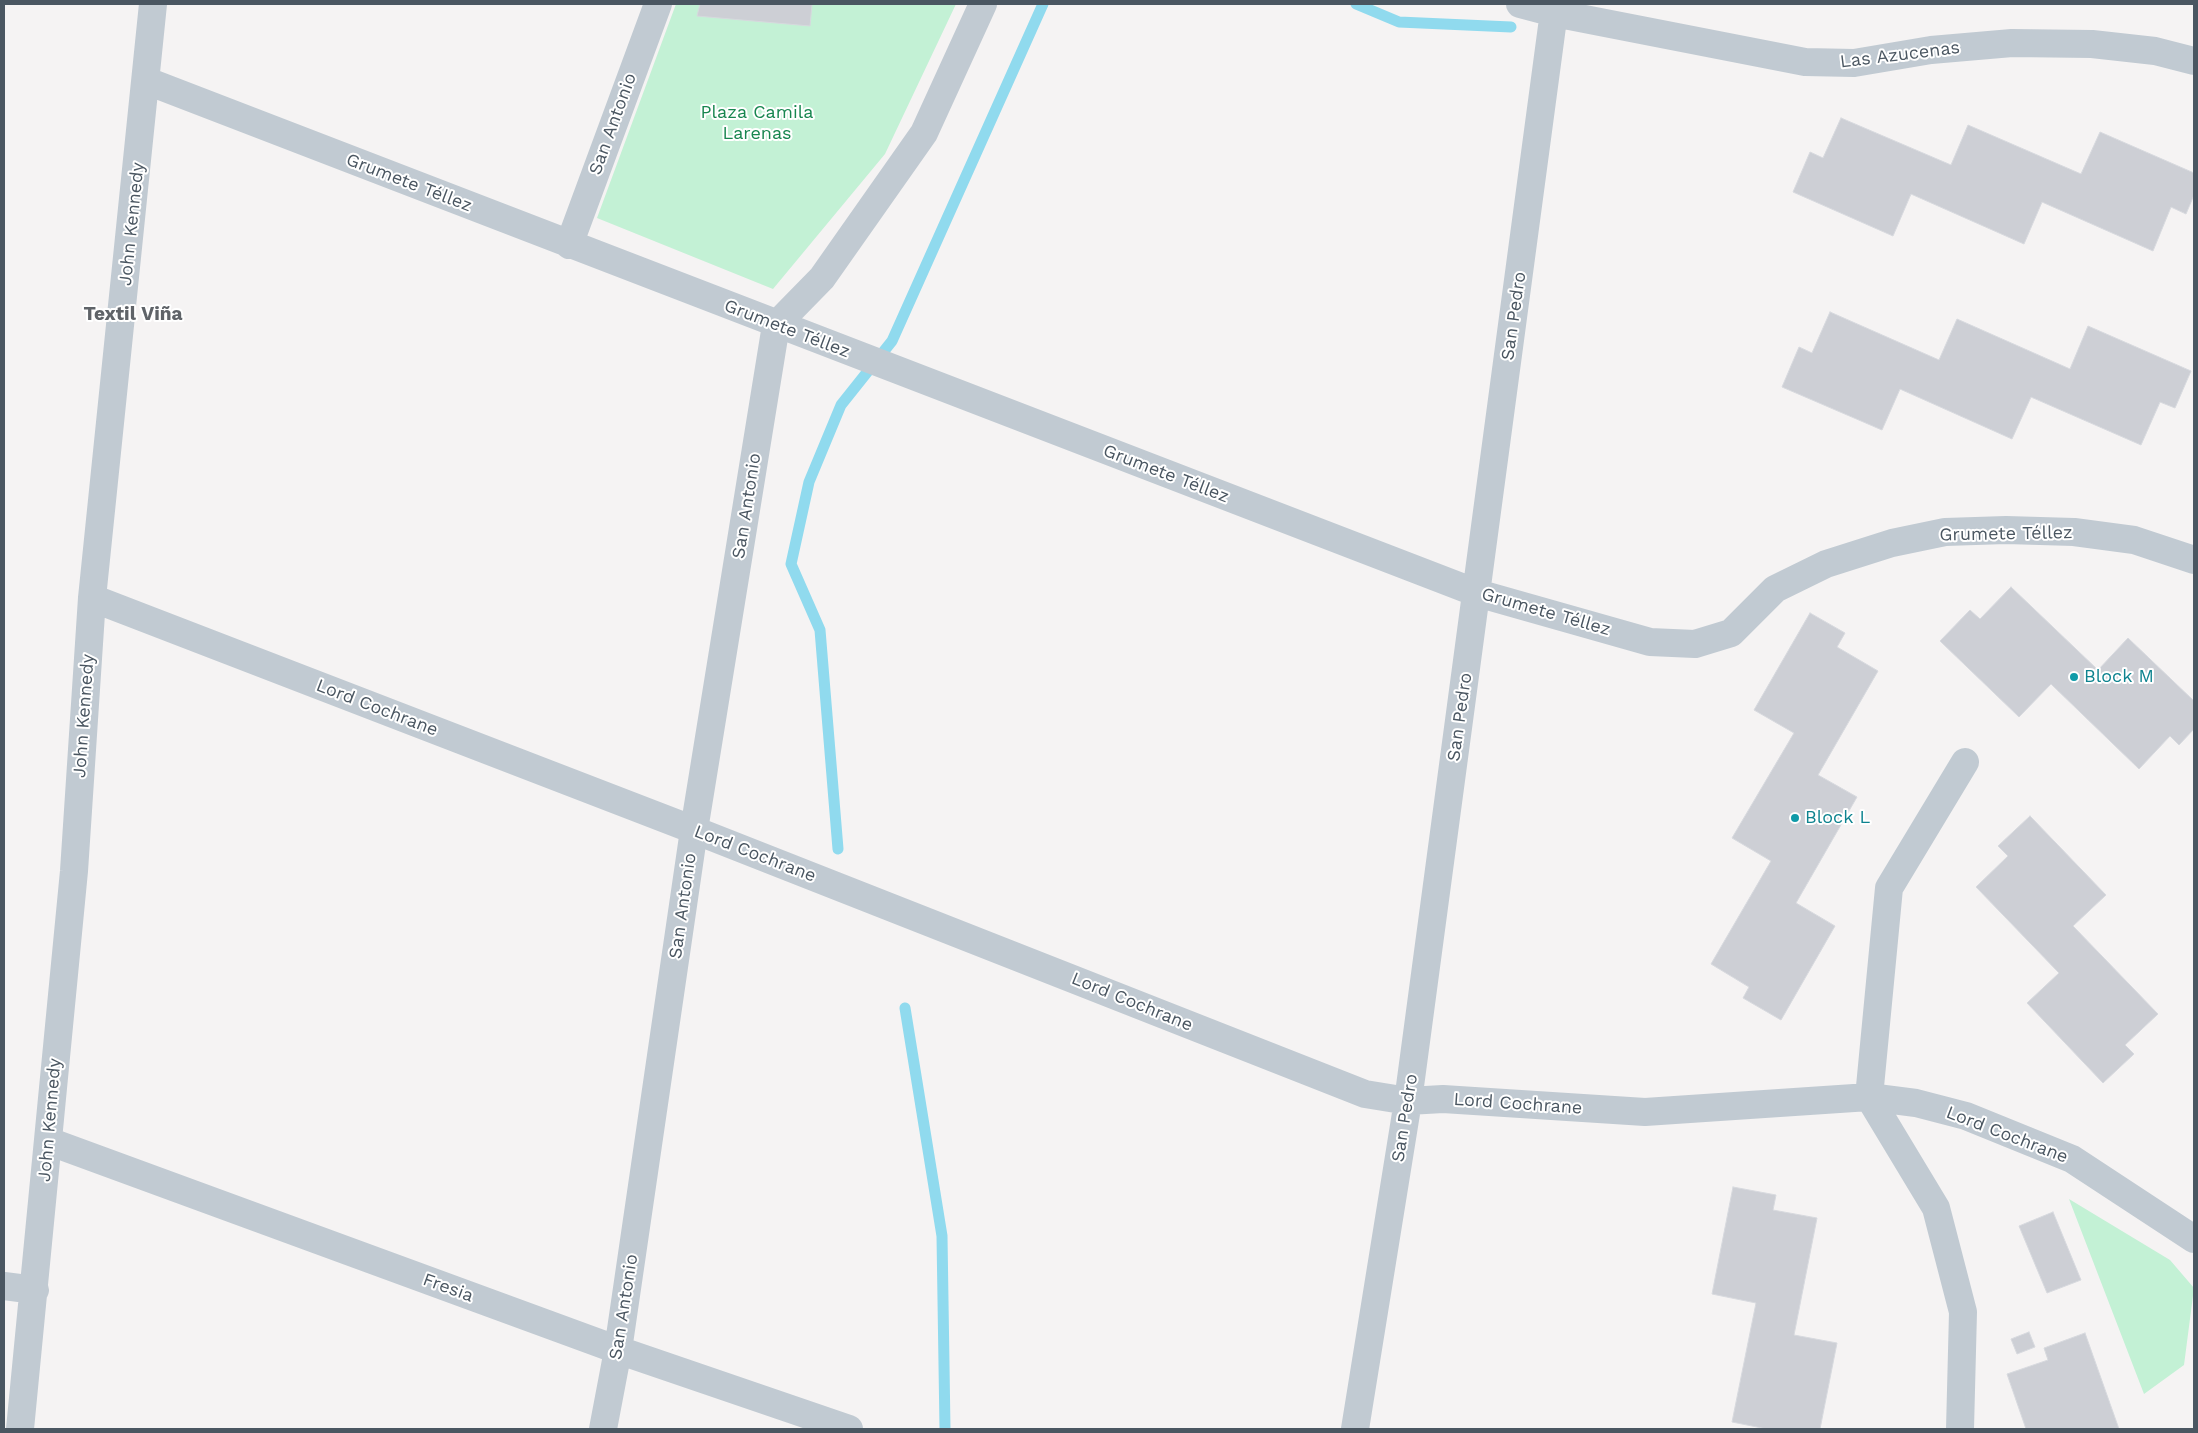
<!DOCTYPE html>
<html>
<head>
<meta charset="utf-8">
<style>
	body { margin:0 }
	#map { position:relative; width:2198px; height:1433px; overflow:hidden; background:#f5f3f3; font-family:"Work Sans",sans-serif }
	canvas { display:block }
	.frame { position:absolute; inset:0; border:5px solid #4a5661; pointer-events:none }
</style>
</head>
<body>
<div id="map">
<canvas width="2198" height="1433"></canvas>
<div class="frame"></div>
</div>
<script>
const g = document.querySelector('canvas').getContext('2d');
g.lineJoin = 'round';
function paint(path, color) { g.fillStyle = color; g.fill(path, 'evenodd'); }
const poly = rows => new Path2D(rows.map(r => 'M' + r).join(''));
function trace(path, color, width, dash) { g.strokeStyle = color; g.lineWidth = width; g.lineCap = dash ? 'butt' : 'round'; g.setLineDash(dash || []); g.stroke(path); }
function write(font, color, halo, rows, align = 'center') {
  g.font = font + ' "Work Sans",sans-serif'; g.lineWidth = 4; g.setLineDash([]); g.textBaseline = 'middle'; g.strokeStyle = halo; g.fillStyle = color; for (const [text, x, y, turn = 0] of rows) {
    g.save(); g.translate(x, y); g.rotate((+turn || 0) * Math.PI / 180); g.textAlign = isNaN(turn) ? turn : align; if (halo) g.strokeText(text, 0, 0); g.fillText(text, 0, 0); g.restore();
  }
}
paint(poly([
	[676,4,956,4,885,154,773,289,597,218],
	[2069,1199,2170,1260,2194,1288,2184,1365,2144,1394]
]), '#c3f1d5');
trace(poly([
	[1356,4,1399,22,1511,27],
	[838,849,820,630,791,564,809,482,841,405,892,341,1043,4],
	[905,1008,942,1236,945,1429]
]), '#90daee', 11);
const building = poly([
	[700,4,812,4,810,26,697,16,700,4],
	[1841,118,1951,165,1968,125,2081,174,2100,132,2194,173,2194,195,2186,214,2171,207,2153,251,2042,202,2024,244,1911,194,1893,236,1793,192,1810,152,1823,158,1841,118],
	[1830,312,1939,360,1957,319,2070,369,2088,326,2191,371,2175,408,2160,402,2141,445,2031,397,2012,439,1900,389,1882,430,1782,387,1799,347,1812,353,1830,312],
	[2011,587,2098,670,2128,638,2194,701,2194,729,2179,745,2170,736,2139,769,2051,684,2019,717,1940,641,1970,610,1980,619,2011,587],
	[1810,613,1845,633,1837,647,1878,671,1818,775,1857,797,1796,903,1835,926,1781,1020,1743,998,1749,987,1711,964,1771,861,1732,838,1794,733,1754,710,1810,613],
	[2030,816,2106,895,2073,926,2158,1014,2125,1045,2134,1054,2103,1083,2027,1003,2059,973,1976,887,2008,856,1998,846,2030,816],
	[1733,1187,1776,1195,1773,1210,1817,1218,1794,1335,1837,1343,1820,1429,1767,1429,1732,1422,1756,1303,1712,1294,1733,1187],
	[2053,1212,2081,1280,2047,1293,2019,1226,2053,1212],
	[2029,1332,2035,1347,2017,1354,2011,1339,2029,1332],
	[2085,1333,2119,1429,2026,1429,2007,1374,2048,1360,2044,1348,2085,1333]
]);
paint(building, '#cdcfd5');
trace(building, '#d7d9de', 1);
trace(poly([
	[1520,4,1554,13,1805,62,1854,63,1931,50,2012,43,2092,44,2155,51,2194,61],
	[147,81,1477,593,1650,642,1695,644,1731,633,1775,589,1826,564,1892,543,1945,532,2006,530,2074,532,2134,540,2194,560],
	[569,245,658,4],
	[92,598,694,830,1365,1094,1408,1101,1443,1099,1645,1112,1869,1097,1916,1103,1966,1116,2072,1159,2194,1239],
	[48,1141,618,1350,849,1429],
	[4,1286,35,1290],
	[20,1429,74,871,92,598,153,4],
	[603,1429,618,1350,694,830,776,325,822,278,924,133,983,4],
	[1355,1429,1408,1101,1555,4],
	[1960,1429,1963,1312,1936,1208,1869,1097,1889,888,1965,762]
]), '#c1cad2', 28);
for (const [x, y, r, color] of [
	[2074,677,5,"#0f9aa8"],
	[1795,818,5,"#0f9aa8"]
]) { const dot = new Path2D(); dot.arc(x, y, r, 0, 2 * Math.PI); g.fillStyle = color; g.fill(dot); trace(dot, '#fff', 2); }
write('18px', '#4a5661', '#fff', [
	["Las Azucenas",1900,55,-7],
	["San Antonio",613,124,-70],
	["Grumete Téllez",409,183,21],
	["John Kennedy",132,224,-84],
	["San Pedro",1514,316,-82],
	["Grumete Téllez",787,329,21],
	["Grumete Téllez",1166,474,21],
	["San Antonio",747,506,-81],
	["Grumete Téllez",2006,534,-1],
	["Grumete Téllez",1546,612,16],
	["Lord Cochrane",377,708,21],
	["John Kennedy",84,716,-86],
	["San Pedro",1460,717,-82],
	["Lord Cochrane",755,854,21],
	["San Antonio",683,906,-82],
	["Lord Cochrane",1132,1002,22],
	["Lord Cochrane",1518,1104,4],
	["San Pedro",1405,1118,-81],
	["John Kennedy",50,1120,-85],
	["Lord Cochrane",2007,1135,21],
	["Fresia",448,1288,20],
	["San Antonio",624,1307,-81]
]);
write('18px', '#17864f', '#fff', [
	["Plaza Camila",757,113],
	["Larenas",757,134]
]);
write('18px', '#0d838f', '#fff', [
	["Block M",2084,677],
	["Block L",1805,818]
], 'left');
write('bold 19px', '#5f6368', '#fff', [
	["Textil Viña",133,314]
]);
</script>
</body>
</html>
